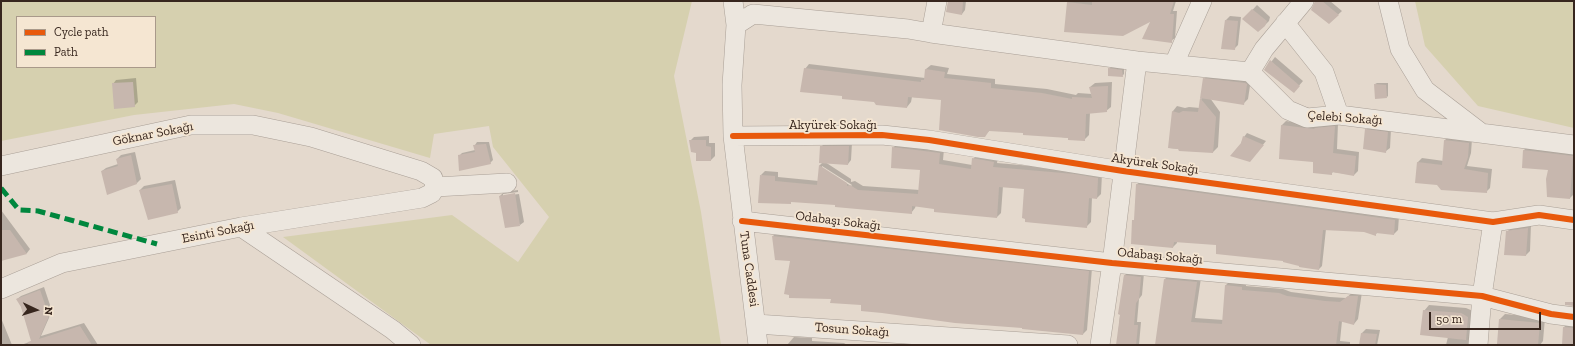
<!DOCTYPE html>
<html>
<head>
<meta charset="utf-8">
<style>
	body { margin:0 }
	#map { position:relative; width:1575px; height:346px; overflow:hidden; background:#e4d9cd; font-family:"Zilla Slab",serif }
	canvas { display:block }
	.frame { position:absolute; inset:0; border:2px solid #37261e; pointer-events:none }
	.legend { position:absolute; left:16px; top:16px; width:140px; height:52px; box-sizing:border-box; background:#f5e6d2; border:1px solid #a9998a; margin:0; padding:5px 7px; list-style:none; font-size:12px; color:#37261e }
	.legend li { display:flex; align-items:center; gap:8px; height:20px }
	.legend b { width:20px; border:1px solid #a9998a }
	.north { position:absolute; left:16px; top:290px; width:40px; height:40px; -webkit-text-stroke:3px #f5e6d2; paint-order:stroke; rotate:94deg; font-size:11px; font-weight:700; line-height:16px; text-align:center; color:#37261e }
	.north::after { content:''; display:block; margin:auto; width:14px; height:18px; background:#37261e; clip-path:polygon(50% 0,100% 100%,50% 72%,0 100%) }
	.scale { position:absolute; left:1429px; top:312px; width:112px; height:18px; box-sizing:border-box; border:2px solid #37261e; border-top:0; padding-left:5px; font-size:12px; line-height:14px; white-space:nowrap; color:#37261e; -webkit-text-stroke:3px #f5e6d2; paint-order:stroke }
</style>
</head>
<body>
<div id="map">
<canvas width="1575" height="346"></canvas>
<div class="frame"></div>
<ul class="legend">
<li><b style="height:5px;background:#e8590c"></b>Cycle path</li>
<li><b style="height:5px;background:#00873e"></b>Path</li>
</ul>
<div class="north">N</div>
<div class="scale">50 m</div>
</div>
<script>
const g = document.querySelector('canvas').getContext('2d');
g.lineJoin = 'round';
function paint(path, color) { g.fillStyle = color; g.fill(path, 'evenodd'); }
const poly = rows => new Path2D(rows.map(r => 'M' + r).join(''));
function trace(path, color, width, dash) { g.strokeStyle = color; g.lineWidth = width; g.lineCap = dash ? 'butt' : 'round'; g.setLineDash(dash || []); g.stroke(path); }
function write(font, color, halo, rows, align = 'center') {
  g.font = font + ' "Zilla Slab",serif'; g.lineWidth = 3.5; g.setLineDash([]); g.textBaseline = 'middle'; g.strokeStyle = halo; g.fillStyle = color; for (const [text, x, y, turn = 0] of rows) {
    g.save(); g.translate(x, y); g.rotate((+turn || 0) * Math.PI / 180); g.textAlign = isNaN(turn) ? turn : align; if (halo) g.strokeText(text, 0, 0); g.fillText(text, 0, 0); g.restore();
  }
}
paint(poly([
	[1,1,692,1,674,76,701,212,721,345,431,345,283,237,452,215,518,262,549,217,493,147,489,126,434,134,430,158,278,113,234,104,134,115,1,141],
	[17,17,155,17,155,67,17,67],
	[1415,1,1574,1,1574,128,1478,106,1425,46]
]), '#d6d0af');
paint(poly([
	[949,1,966,1,965,10,962,14],
	[1068,1,1176,1,1173,11,1177,11,1175,38,1171,41,1152,20,1065,31],
	[1316,1,1330,1,1342,11,1329,23],
	[1257,5,1270,17,1269,21,1265,25,1244,19],
	[1230,16,1241,17,1238,45,1234,49,1226,20],
	[1275,57,1303,81,1297,88,1265,70],
	[809,64,925,78,926,69,931,65,949,68,947,74,995,79,995,84,1047,89,1076,95,1078,93,1092,94,1090,87,1095,83,1112,82,1111,107,1106,111,1090,112,1089,135,1084,140,1024,132,990,130,984,136,942,99,912,97,911,102,907,107,843,95,805,69],
	[1111,67,1124,69,1124,74,1122,76,1109,69],
	[1209,74,1251,79,1248,99,1243,104,1210,98,1220,112,1218,147,1213,152,1169,148,1173,111,1177,106,1185,108,1189,107,1200,108,1204,79],
	[136,78,138,102,134,106,113,84,116,80],
	[1377,83,1388,83,1388,96,1387,97,1375,84],
	[1286,121,1318,126,1338,123,1337,149,1359,152,1358,171,1354,175,1333,172,1331,174,1314,161,1280,158,1282,125],
	[1370,126,1391,129,1390,148,1386,151,1366,130],
	[1247,133,1266,141,1253,157,1241,143,1244,137],
	[709,136,709,143,715,143,715,156,711,160,690,141,694,137],
	[1449,136,1472,139,1471,153,1467,166,1492,169,1490,188,1486,192,1438,184,1417,182,1418,162,1422,158,1444,161,1445,140],
	[477,142,489,142,493,160,490,163,459,156,462,153,475,150,475,145],
	[825,143,852,143,851,160,848,164,825,162,851,179,851,182,855,181,863,186,920,190,921,169,893,148,898,143,944,149,943,160,972,165,973,159,978,154,998,158,997,163,1078,170,1102,174,1101,194,1097,198,1092,197,1091,222,1086,227,1025,188,1003,186,1001,213,997,217,916,205,915,208,911,213,836,204,792,201,761,175,765,171,778,172,778,177,819,181,819,166,823,162,821,147],
	[822,166,852,185,851,186,822,168],
	[1528,146,1574,152,1574,194,1570,198,1549,169,1523,167,1524,150],
	[135,152,141,179,137,183,102,171,106,168,118,164,117,159,121,155],
	[175,180,181,208,177,212,140,190,144,186],
	[1141,181,1399,216,1398,230,1394,234,1378,232,1375,235,1364,231,1326,229,1322,266,1319,269,1218,244,1177,241,1177,243,1173,247,1133,221,1135,219,1137,184],
	[518,190,518,192,503,194,503,196,519,194,524,222,520,225,500,196,504,192],
	[1,210,30,249,27,253,1,260],
	[1531,224,1530,251,1526,255,1507,232,1511,228],
	[777,232,1092,268,1087,330,1083,334,1023,327,832,298,791,260,776,259,773,236],
	[1128,272,1144,273,1142,295,1139,299,1137,322,1141,322,1139,345,1117,345,1124,276],
	[1169,275,1201,278,1195,318,1224,320,1226,285,1230,281,1246,283,1246,286,1283,289,1291,292,1330,297,1346,298,1353,292,1362,292,1358,319,1354,324,1342,321,1340,341,1350,342,1350,345,1156,345,1165,279],
	[44,287,52,311,41,336,84,323,98,345,21,345,32,341,21,306,17,299,21,296],
	[1429,305,1466,308,1473,311,1470,345,1446,345,1448,337,1424,311],
	[1505,314,1545,318,1543,341,1540,345,1498,343,1500,319],
	[1,318,12,345,1,345],
	[1569,322,1574,323,1574,345,1563,345,1564,327],
	[1366,329,1380,330,1377,345,1360,345,1362,333],
	[794,337,812,338,812,341,844,343,847,345,787,345]
]), '#0003');
paint(poly([
	[948,1,963,1,962,15,946,12],
	[1092,1,1174,1,1170,14,1174,14,1172,43,1142,39,1150,22,1123,36,1064,32,1067,2,1092,5],
	[1315,1,1322,1,1339,15,1329,24,1311,10],
	[1252,9,1267,21,1265,26,1258,32,1242,19],
	[1225,20,1238,21,1235,50,1221,49],
	[1270,60,1300,86,1294,93,1264,70],
	[804,68,921,82,921,80,924,80,925,69,945,72,944,78,991,83,991,88,1042,93,1072,99,1072,97,1092,98,1089,87,1108,86,1107,112,1086,114,1085,141,1068,140,1068,138,1023,135,1023,133,989,131,985,137,978,137,939,130,941,100,908,97,907,108,876,105,874,102,842,99,842,96,800,92],
	[1108,68,1122,70,1123,77,1108,76],
	[1203,78,1245,83,1247,84,1244,105,1200,98,1216,117,1213,153,1179,151,1178,149,1168,148,1172,111,1179,113,1183,111,1198,112],
	[133,82,135,107,114,109,112,83],
	[1374,84,1386,85,1387,98,1375,99],
	[1281,125,1314,129,1315,128,1335,126,1333,153,1356,156,1354,176,1332,172,1332,175,1313,173,1313,162,1279,159],
	[1365,129,1388,132,1386,153,1363,149],
	[1243,136,1264,145,1250,162,1230,156,1241,143],
	[689,140,706,140,706,146,711,147,711,161,696,161,696,153,691,152],
	[1444,140,1469,143,1468,157,1464,169,1488,173,1487,193,1441,190,1437,185,1415,183,1417,162,1442,165],
	[486,144,491,164,459,171,458,155,475,152,473,145],
	[820,146,849,146,848,165,819,163],
	[892,147,940,153,939,164,971,169,972,158,994,162,993,167,1074,174,1098,178,1097,199,1089,198,1087,228,1025,222,1025,219,1022,218,1024,189,999,187,997,218,934,212,934,209,912,206,912,214,835,207,835,205,791,202,791,204,758,203,760,175,775,176,775,181,817,185,819,165,847,183,847,186,850,185,858,190,918,194,920,170,891,168],
	[1523,150,1573,156,1570,199,1547,197,1546,179,1548,170,1522,168],
	[131,155,137,184,107,195,101,171,118,166,116,159],
	[172,184,178,213,148,220,139,190],
	[1136,184,1395,220,1394,235,1376,233,1376,236,1364,232,1323,230,1319,270,1299,267,1299,266,1283,262,1283,261,1216,254,1216,245,1174,242,1173,248,1131,244,1132,220,1134,220],
	[515,193,520,226,505,228,499,196],
	[1528,228,1526,256,1504,255,1506,231],
	[1,230,10,230,27,254,1,261],
	[772,236,1089,271,1083,335,1022,329,1022,328,955,323,882,313,861,311,861,305,830,303,831,299,789,298,789,295,784,294,790,261,775,260],
	[1124,275,1141,277,1139,299,1136,303,1134,325,1138,325,1136,345,1116,345,1120,315,1118,314],
	[1164,279,1197,282,1191,322,1222,324,1225,285,1242,287,1242,290,1279,293,1287,296,1325,301,1340,302,1348,296,1358,296,1354,325,1339,321,1336,345,1155,345],
	[40,290,49,316,39,339,80,326,92,345,28,345,28,342,31,341,21,307,16,299],
	[1565,302,1574,302,1574,306,1565,305],
	[1423,310,1461,313,1468,317,1466,340,1420,335],
	[1499,319,1540,323,1538,345,1497,344],
	[1563,327,1574,328,1574,345,1562,345],
	[1361,333,1377,334,1375,345,1359,345]
]), '#c7b7ae');
const minor = poly([
	[733,1,736,25,732,85,733,136,758,345],
	[1388,1,1400,49,1425,90,1480,132],
	[1285,23,1324,72,1339,115],
	[736,25,753,14,908,29,931,33,1137,61,1250,72,1264,49,1304,1],
	[931,33,937,1],
	[1174,64,1202,1],
	[1250,72,1288,110,1307,118,1339,115,1574,145],
	[733,136,882,135,929,140,1123,171,1493,222,1539,215,1574,220],
	[1,166,191,125,253,125,311,137,421,171,433,178,435,187],
	[435,187,507,183],
	[742,221,1112,263,1482,296,1551,314,1574,317],
	[241,227,393,330,411,345],
	[1,289,62,263,241,227,422,198,432,193,435,187],
	[756,324,1068,345],
	[1100,345,1112,263,1137,61],
	[1478,345,1482,296,1493,222]
]);
trace(minor, '#a99f96', 20);
trace(minor, '#ece6de', 19);
trace(poly([
	[1,188,19,210,38,211,157,244]
]), '#00873e', 5, [10, 5]);
trace(poly([
	[733,136,882,135,929,140,1123,171,1493,222,1539,215,1574,220],
	[742,221,1112,263,1482,296,1551,314,1574,317]
]), '#e8590c', 6);
write('13px', '#37261e', '#f5e6d2', [
	["Çelebi Sokağı",1345,118,4],
	["Akyürek Sokağı",833,125],
	["Göknar Sokağı",153,134,-11],
	["Akyürek Sokağı",1155,164,8],
	["Odabaşı Sokağı",838,221,7],
	["Esinti Sokağı",218,232,-11],
	["Odabaşı Sokağı",1160,256,5],
	["Tuna Caddesi",749,269,82],
	["Tosun Sokağı",852,330,4]
]);
</script>
</body>
</html>
